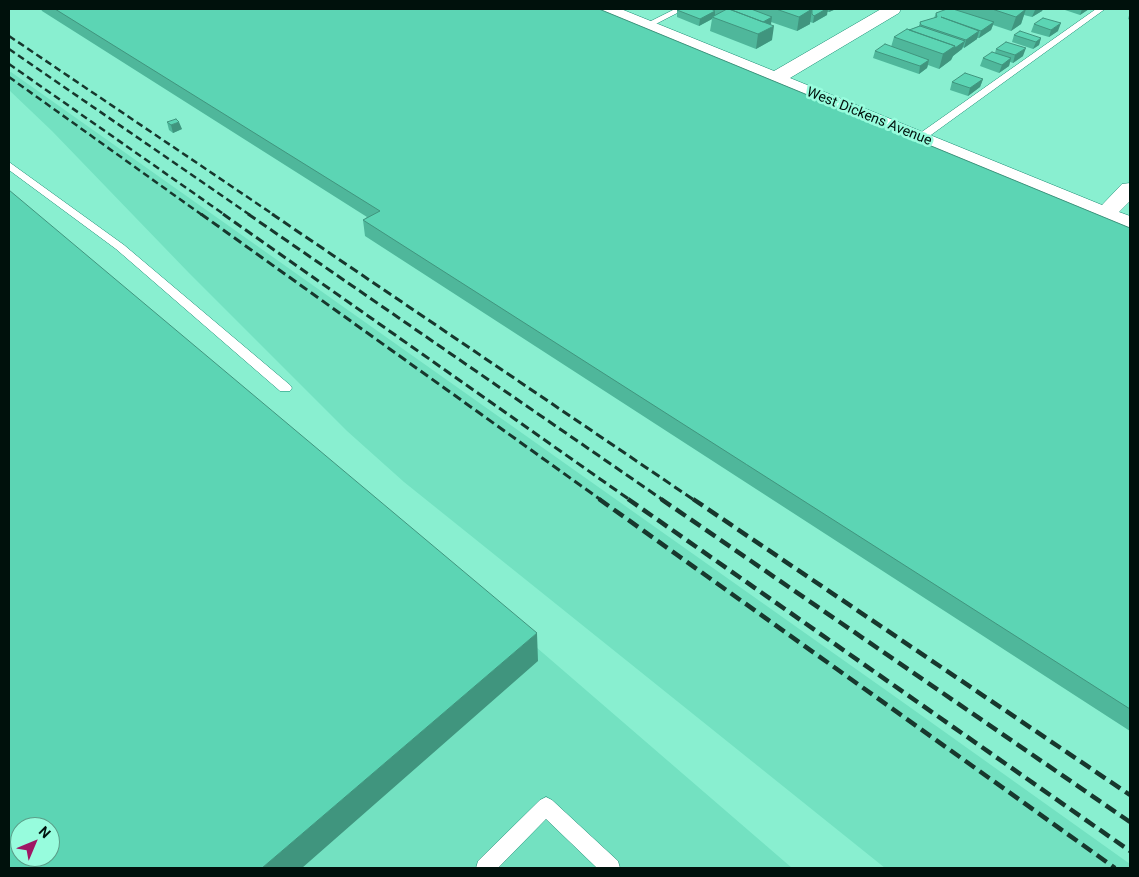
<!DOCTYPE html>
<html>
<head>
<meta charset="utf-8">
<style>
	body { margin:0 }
	#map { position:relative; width:1139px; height:877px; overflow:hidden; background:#89efd0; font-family:Roboto,sans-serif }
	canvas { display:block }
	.frame { position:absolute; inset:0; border:10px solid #00110c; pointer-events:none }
	.north { position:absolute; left:10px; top:817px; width:50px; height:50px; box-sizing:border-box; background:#97fcdd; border:1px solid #5b9e89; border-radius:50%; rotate:45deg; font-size:14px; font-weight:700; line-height:20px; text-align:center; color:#00110c }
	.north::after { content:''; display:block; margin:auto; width:18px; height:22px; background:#9f1664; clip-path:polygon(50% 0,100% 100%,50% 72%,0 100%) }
</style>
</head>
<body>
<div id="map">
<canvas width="1139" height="877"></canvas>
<div class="frame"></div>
<div class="north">N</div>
</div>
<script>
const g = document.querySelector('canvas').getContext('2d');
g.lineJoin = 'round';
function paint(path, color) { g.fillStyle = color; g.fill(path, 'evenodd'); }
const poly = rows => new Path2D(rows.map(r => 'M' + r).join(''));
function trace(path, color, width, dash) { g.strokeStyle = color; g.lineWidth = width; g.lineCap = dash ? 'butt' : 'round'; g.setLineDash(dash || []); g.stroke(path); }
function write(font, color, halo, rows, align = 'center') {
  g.font = font + ' Roboto,sans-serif'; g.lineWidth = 5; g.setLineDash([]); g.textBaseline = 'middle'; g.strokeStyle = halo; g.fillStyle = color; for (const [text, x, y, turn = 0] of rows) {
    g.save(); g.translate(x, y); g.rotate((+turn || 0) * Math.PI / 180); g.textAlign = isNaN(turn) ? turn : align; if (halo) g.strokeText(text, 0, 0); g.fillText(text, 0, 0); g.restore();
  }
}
paint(poly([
	[11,72,897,698,1130,864,1130,868,885,868,404,482,347,431,189,273,52,131,9,90,9,73],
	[9,192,792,868,9,868],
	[20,827,50,827,50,857,20,857]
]), '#73e1c1');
const service = poly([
	[675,9,685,9,650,27,643,25,675,9],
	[1096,9,1105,9,924,140,916,140,916,136,1096,9],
	[9,162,124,245,290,385,292,388,290,391,280,391,116,249,9,170,9,162],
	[546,797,552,800,618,861,620,868,597,868,546,819,498,868,476,868,478,861,540,800,546,797]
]);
const minor = poly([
	[599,9,621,9,774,71,881,9,901,9,899,13,790,78,1102,205,1122,184,1130,183,1130,201,1119,212,1130,216,1130,231,601,13,599,9]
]);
trace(service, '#178c72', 1);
trace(minor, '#178c72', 1);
paint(service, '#fff');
paint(minor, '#fff');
trace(poly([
	[9,36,274,215],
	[9,49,250,215],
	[9,64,225,215],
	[9,77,202,215]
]), '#17372d', 2.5, [7, 4]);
trace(poly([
	[201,214,601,500],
	[223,214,630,500],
	[248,214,663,500],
	[272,214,694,500]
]), '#17372d', 3, [9, 4.5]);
trace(poly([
	[599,499,1115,868],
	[628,499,1130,851],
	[661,499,1130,822],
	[693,499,1130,795]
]), '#17372d', 4.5, [12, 6]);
paint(poly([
	[41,9,599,9,1130,228,1130,731,365,236,363,220,367,217,42,11],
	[680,9,751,9,754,10,754,9,836,9,829,12,827,12,827,15,813,23,810,22,810,24,797,31,771,22,772,40,756,49,710,31,712,19,699,26,677,17,677,10],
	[958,9,1043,9,1042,11,1032,17,1024,15,1021,24,1011,31,993,25,991,30,979,38,977,38,977,39,964,48,963,47,962,49,953,56,951,60,939,69,928,65,927,68,919,74,873,58,875,51,891,47,894,37,909,30,919,26,920,22,934,18,936,13,958,10],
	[1062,9,1089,9,1080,15],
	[1130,12,1130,20,1128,19],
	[1034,24,1058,31,1049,37,1031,32],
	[1014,35,1041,38,1039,45,1033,49,1012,42],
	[996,49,1023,56,1013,63,1010,62,1009,66,999,73,980,66,983,58,995,53],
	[983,79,980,87,968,96,950,90,952,82],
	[167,122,182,129,173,133,169,130]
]), '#4fb79b');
paint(poly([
	[812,9,810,24,797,31,799,17],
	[826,9,828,9,827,15,813,23,814,16],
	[830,9,836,9,829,12],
	[1026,9,1021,24,1011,31,1016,17],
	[1037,9,1043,9,1042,11,1032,17,1035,10],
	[1082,9,1089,9,1080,15],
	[715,11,715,18,712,17,712,19,699,26,700,19],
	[772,17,771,24,760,24],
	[994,22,991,30,979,38,981,31],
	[1061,23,1058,31,1049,37,1051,30],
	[774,26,772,40,756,49,758,34],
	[979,31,977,39,964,48,966,40],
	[1041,38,1039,45,1033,49,1036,42],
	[965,41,962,49,953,56,951,60,939,69,943,54,955,46],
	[1026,48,1023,56,1013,63,1015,55],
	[1011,58,1009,66,999,73,1002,65],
	[929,60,927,68,919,74,920,66],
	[983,79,980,87,968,96,970,88],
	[179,122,182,129,173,133,171,125],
	[537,633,538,661,302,868,262,868]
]), '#40957e');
const building = poly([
	[55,9,599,9,1130,228,1130,709,363,220,380,211,55,9],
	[680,9,711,9,715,11,700,19,677,10,680,9],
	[727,9,729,9,774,26,758,34,712,17,727,9],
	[729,9,751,9,772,17,763,22,729,9],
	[776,9,812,9,799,17,776,9],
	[811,9,826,9,814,16,812,14,812,9,811,9],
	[947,9,953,9,994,22,981,31,941,17,979,31,966,40,921,25,920,22,937,17,936,13,947,9],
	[992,9,1026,9,1016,17,992,9],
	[1043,18,1061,23,1051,30,1034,24,1043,18],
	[920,26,965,41,955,48,955,46,909,30,920,26],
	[907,29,955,46,943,54,894,37,907,29],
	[1020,31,1041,38,1036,42,1014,35,1020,31],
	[1006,42,1026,48,1015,55,996,49,1006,42],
	[885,44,929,60,920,66,875,51,885,44],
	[992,52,1011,58,1002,65,983,58,992,52],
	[965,73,983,79,970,88,952,82,965,73],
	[176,119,179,122,171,125,167,122,176,119],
	[9,190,537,633,262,868,9,868,9,190],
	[20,827,50,827,50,857,20,857,20,827]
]);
paint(building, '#5cd5b4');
trace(building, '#40957e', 1);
write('14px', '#00110c', '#97fcdd', [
	["West Dickens Avenue",869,117,22]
]);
</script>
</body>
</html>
